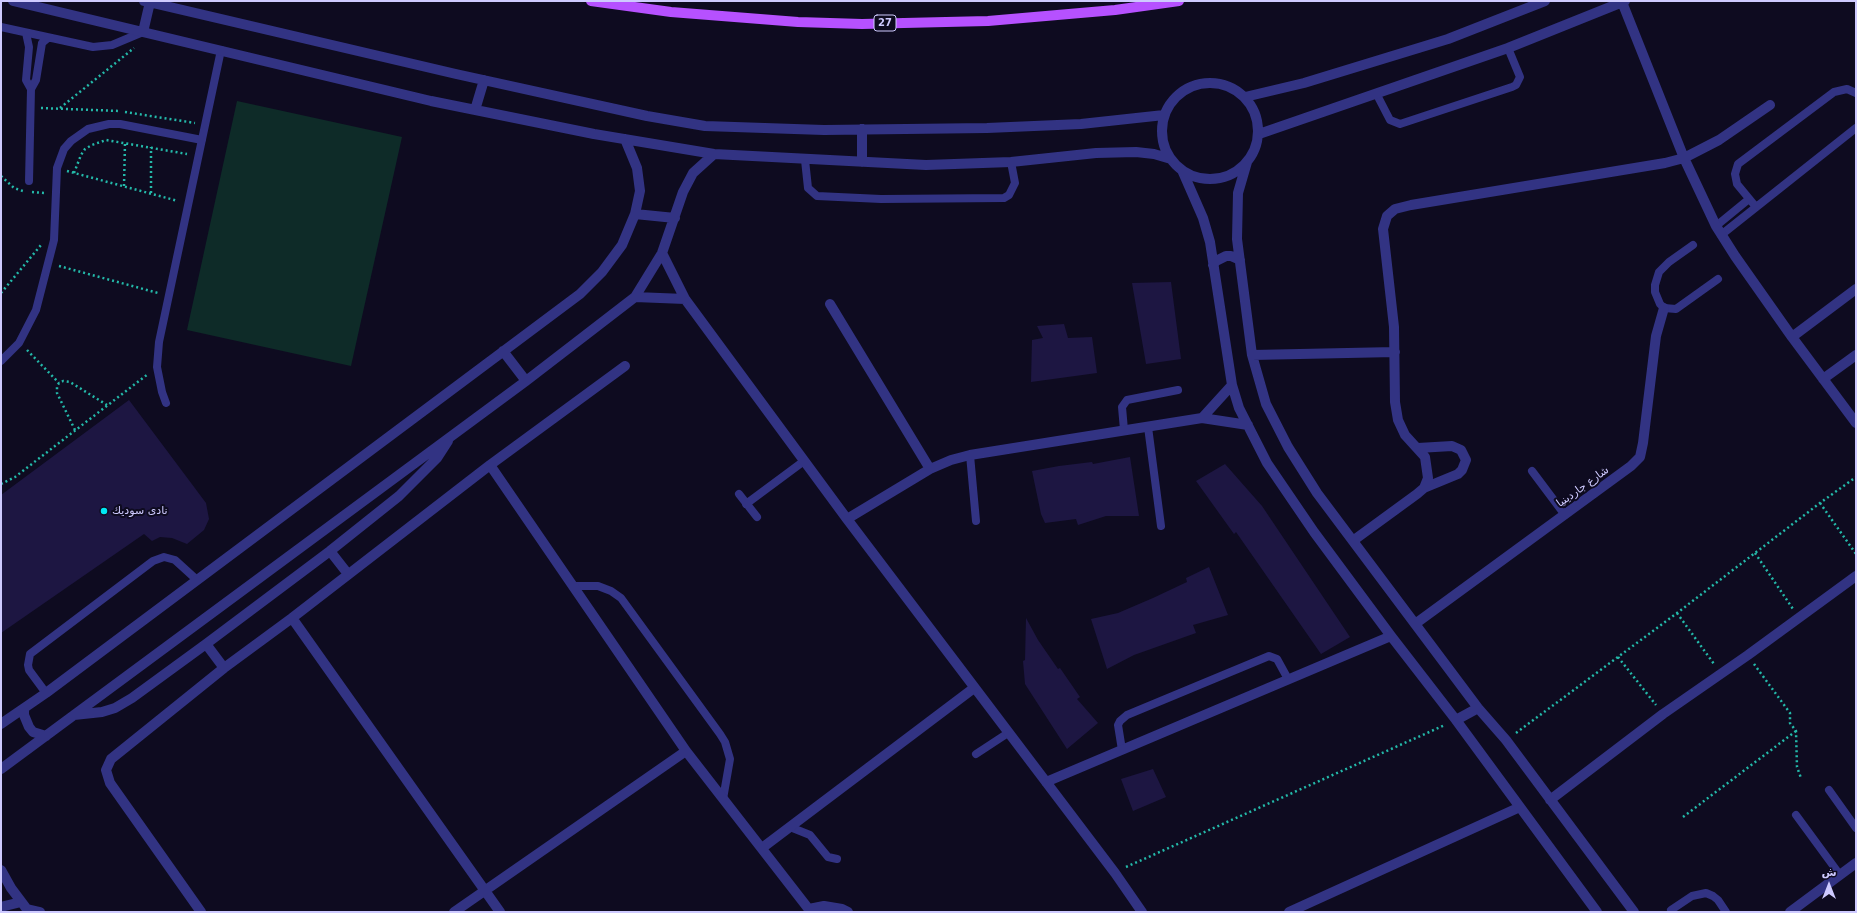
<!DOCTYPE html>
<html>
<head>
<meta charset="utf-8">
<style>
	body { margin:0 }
	#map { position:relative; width:1857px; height:913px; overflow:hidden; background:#0e0b20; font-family:"DejaVu Sans","Noto Naskh Arabic",sans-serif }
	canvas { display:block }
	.frame { position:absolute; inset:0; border:2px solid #cecaff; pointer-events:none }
	.north { position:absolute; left:1809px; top:865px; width:40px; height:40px; -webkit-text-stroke:3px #0e0b20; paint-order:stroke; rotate:0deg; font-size:11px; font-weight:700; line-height:16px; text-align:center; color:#cecaff }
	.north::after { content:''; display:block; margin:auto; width:14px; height:18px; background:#cecaff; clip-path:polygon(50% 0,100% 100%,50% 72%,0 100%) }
</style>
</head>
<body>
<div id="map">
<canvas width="1857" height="913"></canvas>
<div class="frame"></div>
<div class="north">ش</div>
</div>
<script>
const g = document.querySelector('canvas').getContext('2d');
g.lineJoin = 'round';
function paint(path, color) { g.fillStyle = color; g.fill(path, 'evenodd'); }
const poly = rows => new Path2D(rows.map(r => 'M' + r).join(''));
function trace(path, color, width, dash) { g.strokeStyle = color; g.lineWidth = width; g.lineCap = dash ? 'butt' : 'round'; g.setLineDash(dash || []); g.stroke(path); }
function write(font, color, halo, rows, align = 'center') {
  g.font = font + ' "DejaVu Sans","Noto Naskh Arabic",sans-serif'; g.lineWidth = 4; g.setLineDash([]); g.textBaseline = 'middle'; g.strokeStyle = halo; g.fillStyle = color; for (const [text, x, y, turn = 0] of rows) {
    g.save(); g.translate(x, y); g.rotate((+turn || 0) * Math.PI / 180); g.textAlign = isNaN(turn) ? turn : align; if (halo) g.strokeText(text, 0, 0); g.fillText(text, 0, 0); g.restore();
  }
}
paint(poly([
	[237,101,402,137,351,366,187,330]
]), '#0e2b28');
paint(poly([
	[1171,282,1181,359,1146,364,1132,283],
	[1064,324,1068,338,1092,337,1097,373,1031,382,1032,340,1043,338,1037,326],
	[129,400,206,503,209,519,204,530,187,544,172,538,160,537,152,541,144,534,1,633,1,495],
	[1130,457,1139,516,1106,516,1078,525,1076,519,1045,523,1041,514,1032,471,1059,466,1092,462,1093,464],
	[1225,464,1262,506,1350,637,1321,654,1236,532,1234,534,1196,481],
	[1209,567,1228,615,1193,625,1196,633,1134,655,1107,669,1091,619,1118,613,1153,598,1187,582,1186,578],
	[1026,618,1038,640,1058,669,1060,668,1080,697,1077,699,1098,723,1067,749,1025,684,1023,661,1025,660],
	[1153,769,1166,797,1133,811,1121,779]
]), '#1d1642');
trace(poly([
	[41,108,120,111],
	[60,108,134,48],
	[125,112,195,123],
	[67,171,178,201],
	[74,173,81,155,85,149,92,145,106,140,187,154],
	[1,176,14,188,23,191],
	[124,186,125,143],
	[32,192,45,193],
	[151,193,151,147],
	[59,266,158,293],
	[1,293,41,245],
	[27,350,59,383],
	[75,430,57,393,57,386,59,383,63,381,70,382,107,405],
	[1,484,15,477,148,374],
	[1820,503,1856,554],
	[1755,553,1793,609],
	[1677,613,1714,664],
	[1618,657,1656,705],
	[1754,664,1790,713,1790,723,1796,731,1797,767,1801,778],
	[1516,733,1677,613,1820,503,1856,477],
	[1683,817,1796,731],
	[1126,867,1445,725]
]), '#24b9a9', 2.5, [2, 3]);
trace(poly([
	[1,27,93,47,112,45,143,32],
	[26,33,29,47,26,80,31,89,29,181],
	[31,89,36,80,42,43,48,38],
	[1376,93,1390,120,1400,124,1512,87,1516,85,1520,77,1508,48],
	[805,160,808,188,817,196,881,199,1004,198,1009,195,1015,183,1011,162],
	[1756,207,1737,184,1735,174,1738,164,1834,92,1847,89,1856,93],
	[1716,226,1749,199],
	[1721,235,1856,128],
	[1693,245,1669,262,1659,272,1655,285,1655,292,1660,304,1664,308,1676,309,1718,279],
	[1,361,19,343,36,310,54,240,57,168,64,149,71,141,88,129,109,124,120,124,202,140],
	[166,403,162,392,157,367,159,342,221,50],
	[1148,427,1161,526],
	[1124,430,1122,407,1127,400,1178,390],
	[970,455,976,521],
	[1532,471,1565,515],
	[739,494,757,517],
	[746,504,804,461],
	[573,586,598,586,611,591,621,598,720,734,725,742,730,759,723,799],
	[46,693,29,670,28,665,30,654,153,561,164,557,175,560,197,580],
	[1122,750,1118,725,1120,721,1127,715,1269,656,1277,659,1288,679],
	[976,754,1008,733],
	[1829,790,1856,828],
	[1796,815,1840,875],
	[790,827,810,835,828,857,837,859],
	[1671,910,1692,896,1706,893,1713,896,1718,900,1726,912]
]), '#323383', 8);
trace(poly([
	[13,1,431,101,594,134,714,154,926,165,1011,162,1096,153,1136,152,1154,154,1171,159],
	[144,1,456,74,647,116,705,126,824,130,987,128,1081,124,1164,115],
	[1622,2,1684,158,1716,226,1735,256,1792,337,1856,423],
	[143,32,150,2],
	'1162 131a48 48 0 1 1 96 0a48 48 0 1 1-96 0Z',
	[1245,97,1304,83,1448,39,1545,1],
	[475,110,484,80],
	[862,129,862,162],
	[1259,134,1508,48,1625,1],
	[1247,162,1238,193,1237,239,1252,355,1266,404,1288,447,1317,493,1478,708,1506,740,1634,912],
	[1182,170,1203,218,1210,242,1232,385,1239,408,1267,463,1314,532,1391,636,1456,720,1597,912],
	[635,214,675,218],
	[662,253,685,299,847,519,1115,873,1142,912],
	[1213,265,1216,261,1226,256,1231,256,1240,260],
	[635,297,685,299],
	[830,304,930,469],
	[1792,337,1856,289],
	[503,351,526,381],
	[1252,355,1395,352],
	[1823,379,1856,355],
	[1202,418,1232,385],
	[1418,448,1452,446,1461,450,1466,460,1462,470,1458,474,1424,488],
	[490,465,686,751,811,912],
	[847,519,930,469,951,460,970,455,1202,418,1248,425],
	[1354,540,1417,494,1424,488,1428,478,1425,457,1405,435,1398,420,1395,402,1394,327,1383,229,1387,216,1395,209,1411,205,1665,163,1684,158,1719,140,1770,105],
	[330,551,348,574],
	[292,618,500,912],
	[1415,624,1631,466,1640,457,1643,443,1656,336,1664,308],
	[206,644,224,668],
	[24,709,24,715,29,727,33,732,46,736],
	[74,715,102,712,115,708,132,698,206,644,330,551,399,496,437,458,448,441],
	[1456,720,1478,708],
	[1,724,46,693,580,294,602,272,622,245,635,214,640,191,637,168,625,139],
	[1,769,526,381,635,297,662,253,683,192,693,173,714,154],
	[1046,782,1391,636],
	[1550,800,1663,714,1748,655,1856,576],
	[762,848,974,688],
	[1,870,11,888,29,912],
	[1,907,21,902],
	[27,909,40,912],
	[809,909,824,906,842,909,848,912],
	[201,912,110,783,106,770,111,759,224,668,292,618,490,465,625,366],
	[454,912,686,751],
	[1289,912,1520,807],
	[1790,912,1856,863]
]), '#323383', 10);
trace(poly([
	[591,1,671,12,798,22,862,24,988,21,1115,10,1179,1]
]), '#b651ff', 10);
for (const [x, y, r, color] of [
	[104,511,4,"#00e8f5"]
]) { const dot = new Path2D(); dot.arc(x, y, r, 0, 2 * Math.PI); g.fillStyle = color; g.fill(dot); trace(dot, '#0e0b20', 1.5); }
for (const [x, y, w] of [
	[885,23,22]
]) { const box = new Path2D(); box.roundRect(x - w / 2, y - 8, w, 16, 3); g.fillStyle = '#0e0b20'; g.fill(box); trace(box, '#cecaff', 1); }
write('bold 10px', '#cecaff', null, [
	["27",885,23]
]);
write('11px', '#cecaff', '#0e0b20', [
	["شارع جاردينيا",1583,487,-36]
]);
write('11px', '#cecaff', '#0e0b20', [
	["نادى سوديك",112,511]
], 'left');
</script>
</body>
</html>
